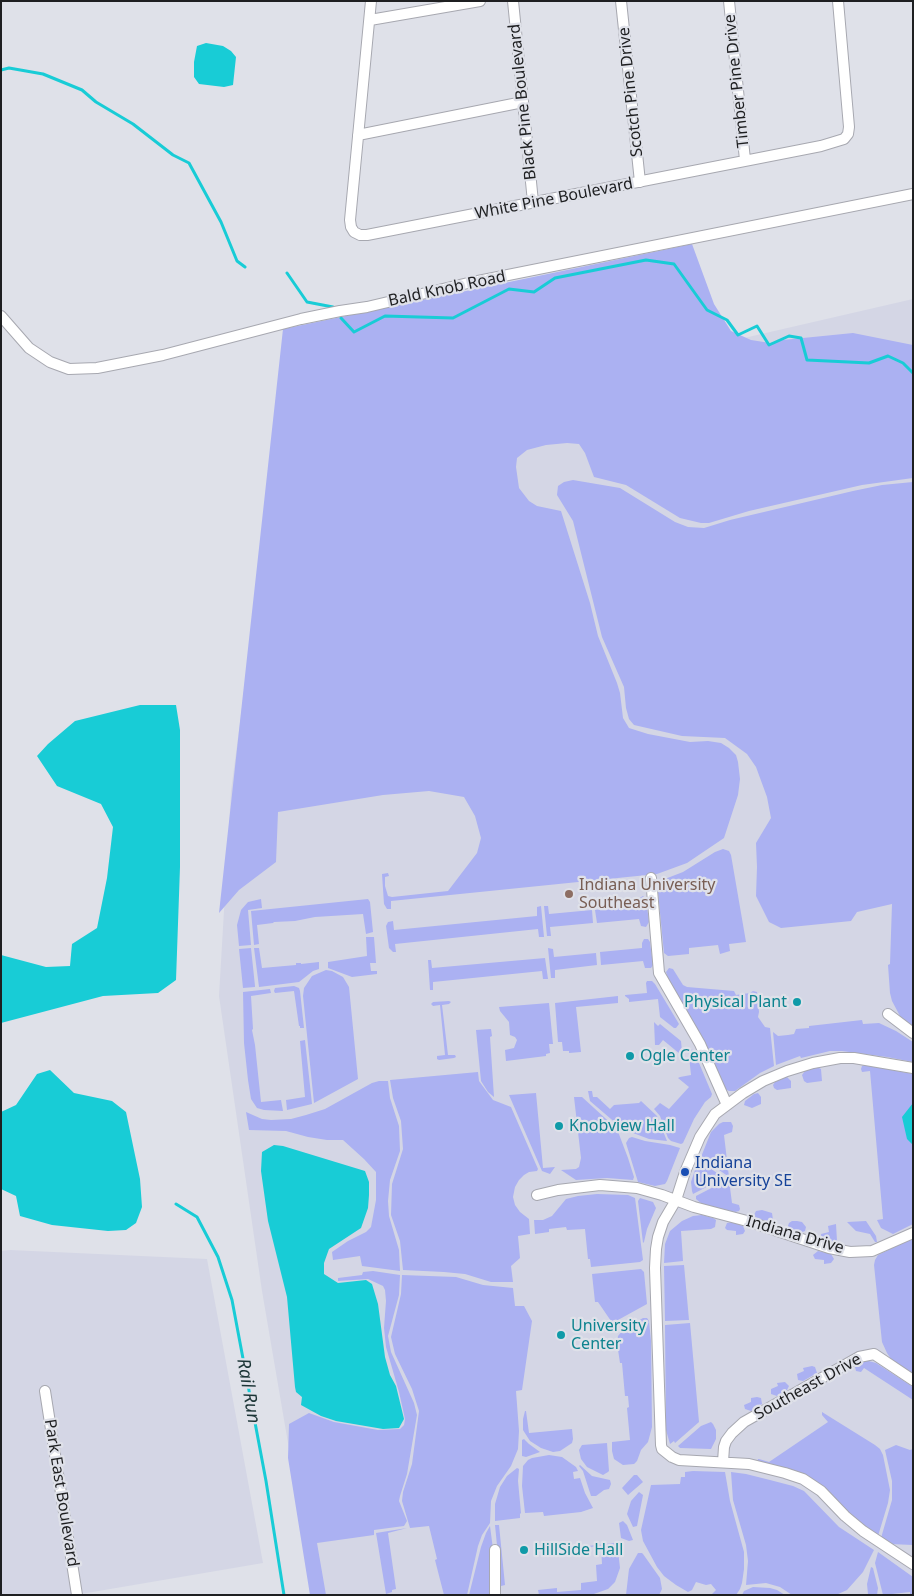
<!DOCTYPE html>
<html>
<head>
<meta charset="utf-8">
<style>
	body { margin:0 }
	#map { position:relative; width:914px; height:1596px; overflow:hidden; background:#dfe1e9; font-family:"Noto Sans",sans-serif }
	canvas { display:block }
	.frame { position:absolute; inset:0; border:2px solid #1e1f21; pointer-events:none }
</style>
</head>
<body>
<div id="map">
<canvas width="914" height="1596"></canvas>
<div class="frame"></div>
</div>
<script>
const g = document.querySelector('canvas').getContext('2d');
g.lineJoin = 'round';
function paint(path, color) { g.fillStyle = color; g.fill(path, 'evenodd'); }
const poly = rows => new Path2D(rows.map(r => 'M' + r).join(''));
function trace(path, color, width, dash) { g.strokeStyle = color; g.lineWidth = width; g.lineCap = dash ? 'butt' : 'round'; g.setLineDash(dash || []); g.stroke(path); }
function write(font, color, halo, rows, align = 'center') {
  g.font = font + ' "Noto Sans",sans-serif'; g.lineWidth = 4.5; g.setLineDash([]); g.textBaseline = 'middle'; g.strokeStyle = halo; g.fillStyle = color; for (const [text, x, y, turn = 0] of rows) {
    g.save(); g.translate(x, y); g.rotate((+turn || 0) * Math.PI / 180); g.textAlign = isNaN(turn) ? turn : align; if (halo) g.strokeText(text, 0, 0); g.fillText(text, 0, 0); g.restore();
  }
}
paint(poly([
	[913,299,913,1595,314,1595,262,1291,219,996,231,791,276,446],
	[10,1250,207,1259,263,1563,75,1595,1,1595,1,1251]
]), '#d4d6e5');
paint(poly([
	[692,244,714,304,731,331,751,340,770,343,783,340,853,333,913,345,913,478,862,485,749,511,709,523,701,523,680,518,626,485,594,477,585,453,579,444,567,443,546,445,527,450,517,458,516,467,519,488,529,501,537,506,561,511,590,603,598,636,617,683,620,693,623,718,629,728,648,734,690,742,708,741,721,743,729,748,736,755,738,762,740,779,738,795,724,838,687,863,657,874,391,901,391,909,387,909,384,904,382,874,388,873,389,876,385,877,385,886,388,896,392,897,448,891,477,853,481,838,475,816,464,797,429,791,383,795,278,812,276,862,239,890,219,913,283,329],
	[573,480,620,488,675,522,688,527,704,528,730,520,853,491,882,485,913,482,913,1027,900,1016,892,1001,890,993,888,965,890,964,892,904,857,912,851,921,781,928,769,922,756,896,757,867,756,843,771,818,767,797,756,767,747,754,725,738,682,736,634,725,629,719,626,708,624,687,602,637,573,521,557,495,558,486,564,482],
	[723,849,729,851,731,855,746,942,729,944,730,951,720,954,718,945,689,948,689,954,668,956,664,953,657,882,683,872,715,852],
	[643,896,646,899,649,922,646,927,641,926,639,919,597,923,595,910,638,905,638,899],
	[261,899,262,908,248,910,251,945,239,946,237,925,241,910,248,902],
	[368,899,370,902,373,932,366,934,363,914,315,917,295,921,274,922,273,923,257,925,259,944,254,945,251,911],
	[541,906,544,937,539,937,538,929,395,944,396,952,393,952,389,948,386,926,388,922,393,921,394,930,537,916,537,907],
	[544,906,548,906,549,914,592,910,593,923,550,927,551,936,547,936],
	[366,937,374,937,376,963,370,963,371,971,377,971,377,974,352,977,328,968,328,962,367,956],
	[644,939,648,939,650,942,653,965,651,968,645,968,643,961,601,965,600,952,642,948,642,943],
	[251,948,255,986,255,987,243,988,239,949],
	[254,948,259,948,262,968,296,965,296,963,301,963,301,964,319,962,319,969,313,971,299,982,259,987],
	[548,948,553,949,554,957,596,953,597,965,555,970,555,978,551,978],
	[545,958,548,979,543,979,542,971,433,982,433,990,430,990,428,960,431,960,432,968],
	[669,968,673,969,683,985,687,987,734,991,736,995,750,993,753,991,757,992,759,1012,758,1017,765,1027,770,1028,774,1066,760,1073,735,1091,729,1091,725,1089,722,1085,668,978,666,972],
	[326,970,332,971,343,977,349,987,358,1079,314,1103,303,996,304,988,312,976],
	[647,981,652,981,655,984,679,1024,676,1028,674,1028,660,1017,658,999,629,1002,629,999,625,996,625,995,647,993,646,983],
	[294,986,299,988,300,991,304,1028,300,1028,300,1026,299,1026,294,991,275,993,274,991,275,988],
	[270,989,271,993,251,996,253,1029,252,1030,255,1045,261,1102,281,1100,283,1111,264,1110,257,1108,251,1099,248,1080,244,1043,243,992],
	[618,996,618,1003,576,1007,581,1052,569,1053,569,1051,563,1051,562,1042,558,1042,555,1003],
	[449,1001,451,1002,449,1004,442,1005,448,1055,455,1055,456,1057,454,1058,439,1060,437,1059,437,1056,445,1055,440,1005,433,1006,431,1004,433,1002],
	[549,1003,553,1044,549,1044,550,1053,546,1054,546,1056,506,1061,505,1050,514,1048,517,1040,515,1037,510,1035,509,1022,500,1011,499,1007],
	[862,1020,863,1024,879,1023,896,1031,913,1042,913,1062,887,1057,842,1051,830,1051,801,1058,800,1056,776,1065,773,1032,778,1036,788,1035,794,1034,796,1029,809,1028,809,1026],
	[654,1022,658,1026,660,1024,681,1041,682,1052,680,1054,663,1040,659,1045,655,1045],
	[491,1029,492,1036,490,1037,494,1097,488,1092,481,1081,476,1030],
	[305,1040,312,1104,287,1110,286,1100,305,1097,300,1041],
	[688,1047,694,1051,712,1094,711,1097,705,1102,694,1119,683,1143,681,1144,671,1141,668,1138,660,1116,654,1109,660,1103,669,1109,689,1087,678,1078,680,1077,691,1075],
	[865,1065,913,1074,913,1224,893,1234,881,1228,877,1220,883,1219,870,1071,862,1072,861,1069,862,1066],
	[817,1067,821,1069,822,1081,807,1083,804,1081,802,1075,805,1071],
	[478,1072,479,1081,493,1100,511,1107,538,1169,537,1171,529,1172,524,1175,519,1180,515,1187,513,1197,515,1205,520,1212,529,1219,530,1234,518,1236,520,1258,511,1266,513,1282,491,1282,465,1274,444,1272,403,1270,400,1241,391,1215,392,1184,403,1149,401,1121,393,1098,390,1080],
	[787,1077,791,1081,791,1088,777,1090,774,1088,773,1085,775,1082],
	[379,1081,388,1081,390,1098,399,1126,400,1151,390,1180,388,1201,389,1216,399,1250,400,1271,362,1266,360,1256,333,1260,332,1252,348,1241,366,1232,371,1227,376,1200,376,1172,364,1159,343,1140,327,1140,308,1137,286,1131,249,1130,246,1112,262,1119,271,1120,291,1119,306,1115,325,1109,372,1083],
	[588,1091,592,1091,593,1097,597,1097,610,1109,614,1105,639,1103,641,1101,657,1116,667,1141,649,1139,633,1133,618,1125,590,1101],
	[536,1093,543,1168,555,1167,550,1174,542,1171,509,1095],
	[758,1093,761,1097,761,1104,752,1108,744,1105,745,1101,754,1094],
	[574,1097,582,1097,617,1129,628,1158,634,1177,633,1180,607,1178,576,1180,561,1170,576,1169,579,1167,581,1158],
	[723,1122,731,1122,733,1126,732,1132,724,1135,729,1177,701,1157,711,1132,719,1124],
	[632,1137,645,1141,670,1145,680,1148,667,1181,665,1184,655,1186,638,1182,626,1143,629,1138],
	[698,1161,700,1161,724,1178,693,1194,692,1191,691,1182],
	[727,1180,729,1180,732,1203,739,1205,740,1209,739,1211,735,1212,702,1204,696,1199,696,1196],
	[597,1194,628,1195,635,1198,643,1260,640,1262,591,1267,590,1259,588,1259,585,1229,567,1230,566,1227,549,1229,549,1232,535,1234,534,1220,543,1220,552,1216,566,1199,578,1196],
	[640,1198,653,1202,656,1208,647,1229,644,1242,643,1243,638,1201],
	[762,1210,772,1213,773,1220,770,1223,755,1218,754,1215,756,1211],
	[702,1215,713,1218,716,1220,715,1227,711,1229,681,1231,683,1261,664,1263,665,1244,670,1231,682,1221,693,1216],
	[792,1221,797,1221,802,1222,806,1227,805,1231,800,1233,790,1230,788,1226,789,1223],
	[866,1221,876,1236,877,1242,875,1242,870,1234,856,1231,847,1222],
	[732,1222,743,1226,745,1231,743,1234,736,1235,736,1231,727,1230,725,1228,727,1223],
	[836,1224,837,1241,835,1243,830,1243,822,1241,821,1234,829,1232,828,1226],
	[913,1238,913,1375,891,1359,887,1353,882,1342,874,1265,875,1260,878,1255],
	[818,1251,831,1254,834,1259,831,1263,824,1264,824,1260,815,1259,813,1255],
	[684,1265,689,1320,665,1321,664,1266],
	[641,1269,644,1272,647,1304,618,1320,611,1321,598,1302,595,1302,592,1274],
	[373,1271,400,1275,399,1295,388,1336,391,1352,414,1403,417,1415,407,1474,400,1496,399,1501,407,1521,404,1526,374,1530,374,1535,317,1543,326,1595,310,1595,288,1458,289,1424,309,1413,334,1422,378,1430,400,1429,404,1425,405,1419,399,1392,386,1347,384,1328,386,1301,385,1290,383,1286,368,1279,338,1281,338,1278,362,1275,363,1272],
	[402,1275,456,1277,483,1285,513,1288,515,1306,524,1306,532,1321,522,1390,516,1391,519,1431,518,1449,511,1466,497,1486,491,1501,490,1523,482,1535,478,1546,467,1595,444,1595,436,1564,435,1560,437,1559,429,1526,410,1528,402,1501,403,1492,412,1464,419,1411,412,1389,395,1354,391,1337,401,1294],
	[643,1318,647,1318,649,1321,651,1341,652,1427,648,1442,641,1450,637,1461,634,1464,623,1465,614,1459,612,1451,612,1442,630,1440,627,1408,629,1407,628,1396,625,1396,622,1363,620,1363,617,1343,618,1336,623,1330],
	[690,1323,699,1422,675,1443,674,1441,670,1444,666,1430,665,1325],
	[865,1360,876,1363,913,1387,913,1400,864,1368,861,1372,856,1371,854,1363],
	[812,1366,815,1367,817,1373,803,1381,798,1380,797,1374,804,1371,803,1368],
	[785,1382,789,1386,787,1390,777,1396,771,1394,771,1389,778,1386,777,1383],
	[757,1397,761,1398,762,1404,751,1411,745,1409,744,1405,751,1402,751,1398],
	[525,1411,526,1411,529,1433,572,1429,573,1439,572,1443,560,1451,553,1452,541,1448,530,1441,523,1430,523,1419],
	[822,1412,875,1445,880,1449,883,1455,890,1490,888,1503,878,1536,857,1523,830,1496,757,1462,758,1459,759,1459,769,1462,828,1422,822,1415],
	[711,1422,713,1424,716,1430,716,1439,711,1449,680,1448,678,1446,701,1426],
	[524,1439,529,1444,540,1452,526,1457,522,1456,522,1440],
	[607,1443,609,1471,608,1472,603,1475,587,1467,581,1459,579,1450,582,1445],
	[896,1445,910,1450,913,1449,913,1545,890,1544,881,1538,892,1500,892,1481,885,1450],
	[549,1455,562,1457,576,1467,578,1471,573,1472,574,1479,580,1478,585,1493,593,1508,581,1512,544,1516,543,1512,525,1513,522,1486,523,1466,528,1460,532,1458],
	[580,1465,592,1476,610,1480,611,1484,609,1489,604,1490,596,1496,591,1496,583,1471,579,1466],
	[517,1468,519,1469,518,1481,521,1513,520,1514,520,1518,495,1521,495,1504,500,1487,507,1476],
	[693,1471,725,1472,730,1501,744,1552,744,1569,742,1583,740,1589,736,1595,711,1595,716,1590,711,1584,706,1585,696,1582,692,1590,688,1592,676,1585,664,1576,657,1567,643,1541,641,1530,651,1485,680,1484,681,1477,685,1477,685,1472],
	[731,1472,746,1474,770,1480,793,1486,804,1491,839,1527,874,1550,863,1572,847,1590,836,1595,792,1595,780,1587,766,1583,746,1585,748,1561,746,1545,733,1500],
	[634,1475,637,1475,643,1482,628,1495,622,1488],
	[639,1492,643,1495,637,1526,633,1527,627,1514,631,1501],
	[623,1521,627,1525,633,1540,629,1541,621,1538,619,1523],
	[495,1525,499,1525,505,1585,501,1586],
	[490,1526,493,1549,489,1576,490,1595,469,1595,481,1547,486,1533],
	[407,1528,388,1533,396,1589,392,1590,392,1592,386,1594,376,1533],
	[615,1543,618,1550,620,1568,615,1582,608,1589,591,1595,539,1595,538,1590,557,1588,557,1592,581,1590,581,1583,597,1581,596,1565,602,1564,601,1546,588,1547,588,1546],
	[878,1552,913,1577,913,1595,910,1595,910,1592,883,1595,875,1563],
	[638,1553,642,1553,643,1554,660,1578,662,1589,659,1595,626,1595,629,1569],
	[871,1567,873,1568,878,1588,877,1595,868,1594,867,1584],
	[753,1587,770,1588,777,1590,785,1595,742,1595,744,1591]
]), '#abb1f2');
paint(poly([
	[206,43,223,46,231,51,236,57,233,85,224,87,199,84,194,77,194,62,197,46],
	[140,705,176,705,180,730,180,867,176,980,158,993,103,996,1,1023,1,955,46,967,70,966,72,944,97,928,107,878,113,827,101,804,57,786,37,756,48,744,75,721],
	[50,1070,74,1093,112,1101,126,1112,140,1179,142,1207,136,1223,126,1230,108,1231,52,1225,20,1216,16,1196,1,1189,1,1112,16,1105,37,1074],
	[913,1103,913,1144,912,1144,907,1139,902,1117],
	[274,1145,283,1146,365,1171,369,1182,369,1195,368,1208,361,1228,329,1249,324,1263,324,1274,338,1283,366,1280,372,1284,378,1304,385,1357,390,1375,396,1386,404,1419,399,1428,383,1429,336,1421,321,1416,301,1405,302,1397,296,1392,295,1387,287,1297,268,1221,261,1171,262,1152]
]), '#18ccd6');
trace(poly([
	[1,70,9,68,43,74,82,90,96,102,133,124,173,155,189,163,221,222,237,261,245,267],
	[287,273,307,302,333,307],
	[341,318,354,332,385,316,453,318,509,289,534,292,555,278,646,260,674,264,707,310,727,320,738,335,757,326,769,345,789,336,801,338,807,360,869,363,888,356,903,363,913,373],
	[176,1204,197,1217,218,1257,232,1300,266,1481,284,1595]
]), '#18ccd6', 3);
const street = poly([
	[371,1,350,220,351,227,354,232,360,235,367,235,821,146,844,139,848,134,849,127,838,1],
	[513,1,533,202],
	[621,1,640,182],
	[729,1,745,160],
	[370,20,480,1],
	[358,135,523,102],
	[1,316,29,348,50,362,69,369,97,368,163,355,301,319,340,311,367,307,468,283,913,194],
	[651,878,659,973,700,1044,727,1105],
	[888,1014,913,1033],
	[913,1068,854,1058,840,1058,813,1063,787,1071,763,1081,743,1093,715,1114,700,1137,685,1172,676,1200,663,1222,658,1237,656,1249,655,1268,661,1445,662,1449,672,1457,679,1460,749,1464,785,1473,803,1479,821,1491,845,1516,863,1531,913,1564],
	[537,1195,558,1190,600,1185,637,1188,662,1195,694,1207,747,1221,829,1248,850,1252,872,1251,913,1233],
	[45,1391,77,1595],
	[723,1462,724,1447,726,1441,732,1433,744,1422,859,1357,874,1354,913,1380],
	[495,1550,495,1595]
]);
trace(street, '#a7a8b0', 12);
trace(street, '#fff', 10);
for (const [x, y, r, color] of [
	[569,894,5,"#8d6e63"],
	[797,1002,5,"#0f9aa8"],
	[630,1056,5,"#0f9aa8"],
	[559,1126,5,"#0f9aa8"],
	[685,1172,5,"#1a4fb4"],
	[561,1335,5,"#0f9aa8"],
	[524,1550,5,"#0f9aa8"]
]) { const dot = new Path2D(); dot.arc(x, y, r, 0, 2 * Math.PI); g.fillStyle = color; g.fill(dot); trace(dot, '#dfe1e9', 2); }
write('16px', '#1e1f21', '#dfe1e9', [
	["Timber Pine Drive",737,81,-96],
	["Scotch Pine Drive",631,92,-96],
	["Black Pine Boulevard",523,102,-96],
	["White Pine Boulevard",554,199,-11],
	["Bald Knob Road",447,289,-12],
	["Indiana Drive",795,1235,16],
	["Southeast Drive",808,1387,-29],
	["Park East Boulevard",61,1493,81]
]);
write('16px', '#785e54', '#dfe1e9', [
	["Indiana University",579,885],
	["Southeast",579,903]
], 'left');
write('16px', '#0d838f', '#dfe1e9', [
	["Physical Plant",787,1002,"right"],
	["Ogle Center",640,1056],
	["Knobview Hall",569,1126],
	["University",571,1326],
	["Center",571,1344],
	["HillSide Hall",534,1550]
], 'left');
write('16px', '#164399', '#dfe1e9', [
	["Indiana",695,1163],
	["University SE",695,1181]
], 'left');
write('italic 18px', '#1b3436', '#dfe1e9', [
	["Rail Run",248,1391,80]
]);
</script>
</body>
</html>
